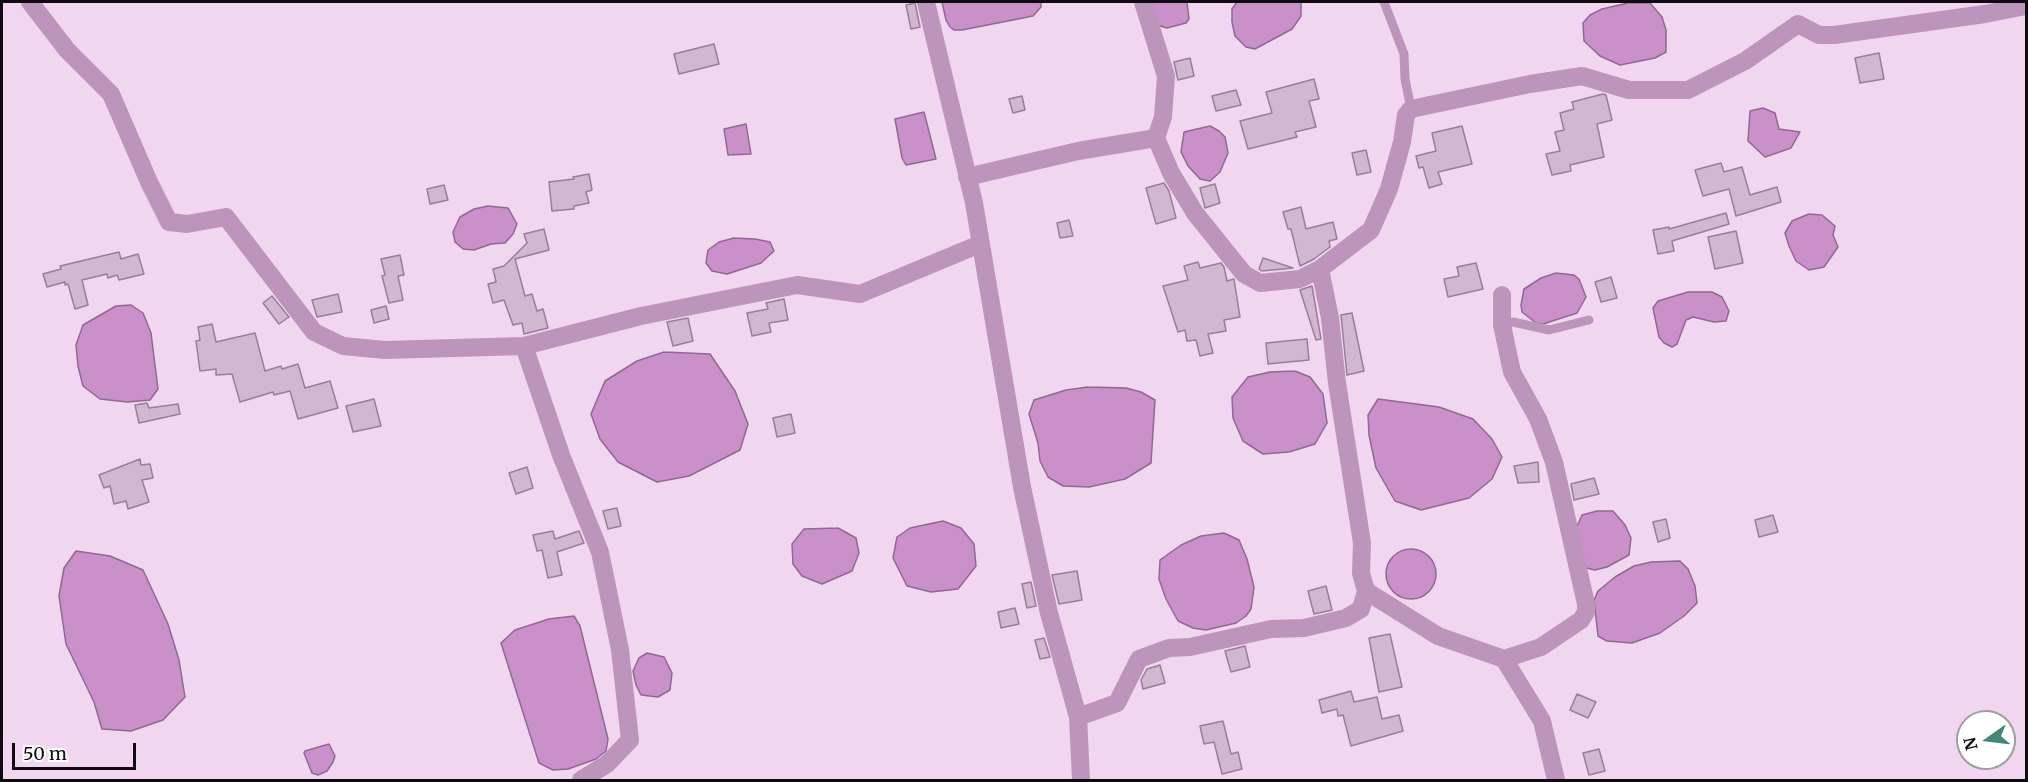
<!DOCTYPE html>
<html>
<head>
<meta charset="utf-8">
<style>
	body { margin:0 }
	#map { position:relative; width:2028px; height:782px; overflow:hidden; background:#f1d6f0; font-family:Merriweather,serif }
	canvas { display:block }
	.frame { position:absolute; inset:0; border:3px solid #110911; pointer-events:none }
	.north { position:absolute; left:1956px; top:710px; width:60px; height:60px; box-sizing:border-box; background:#fff; border:2px solid #a09da0; border-radius:50%; rotate:256deg; font-size:16px; font-weight:700; line-height:24px; text-align:center; color:#110911 }
	.north::after { content:''; display:block; margin:auto; width:21px; height:27px; background:#448677; clip-path:polygon(50% 0,100% 100%,50% 72%,0 100%) }
	.scale { position:absolute; left:12px; top:743px; width:124px; height:27px; box-sizing:border-box; border:3px solid #110911; border-top:0; padding-left:8px; font-size:18px; line-height:21px; white-space:nowrap; color:#110911; -webkit-text-stroke:4px #fff; paint-order:stroke }
</style>
</head>
<body>
<div id="map">
<canvas width="2028" height="782"></canvas>
<div class="frame"></div>
<div class="north">N</div>
<div class="scale">50 m</div>
</div>
<script>
const g = document.querySelector('canvas').getContext('2d');
g.lineJoin = 'round';
function paint(path, color) { g.fillStyle = color; g.fill(path, 'evenodd'); }
const poly = rows => new Path2D(rows.map(r => 'M' + r).join(''));
function trace(path, color, width, dash) { g.strokeStyle = color; g.lineWidth = width; g.lineCap = dash ? 'butt' : 'round'; g.setLineDash(dash || []); g.stroke(path); }
const water = poly([
	[942,2,1041,2,1041,7,1033,16,962,30,954,30,950,27,946,20,942,2],
	[1151,2,1187,2,1189,19,1186,23,1167,28,1157,25,1151,2],
	[1237,2,1301,2,1301,16,1292,29,1255,49,1246,47,1235,36,1232,22,1232,9,1237,2],
	[1628,3,1650,3,1662,17,1666,30,1666,52,1655,58,1620,65,1600,56,1584,41,1583,23,1590,15,1602,9,1628,3],
	[1763,108,1775,113,1779,129,1800,132,1791,148,1765,157,1748,141,1750,111,1763,108],
	[924,112,936,159,906,165,902,158,895,119,924,112],
	[746,124,751,154,728,155,724,129,746,124],
	[1210,126,1219,131,1225,137,1228,153,1220,172,1210,181,1200,179,1188,166,1181,152,1184,132,1210,126],
	[488,206,508,208,517,224,513,234,505,243,491,244,474,250,463,249,455,242,453,232,460,217,474,209,488,206],
	[1809,214,1822,215,1835,226,1833,235,1838,247,1824,267,1809,270,1796,261,1789,246,1785,233,1792,221,1809,214],
	[734,238,755,239,770,242,774,251,761,263,727,274,712,271,706,263,708,250,719,242,734,238],
	[1556,273,1574,275,1579,279,1586,297,1577,313,1543,324,1536,323,1522,312,1521,305,1524,289,1541,278,1556,273],
	[1688,292,1712,292,1722,297,1729,311,1726,321,1714,322,1693,317,1686,320,1677,344,1672,347,1664,343,1659,337,1653,308,1658,301,1688,292],
	[131,305,143,313,151,333,158,389,150,400,127,402,100,399,83,386,78,366,76,345,83,325,116,306,131,305],
	[664,352,710,354,735,391,748,424,740,450,689,476,657,482,618,462,600,439,591,414,605,381,637,361,664,352],
	[1295,371,1310,377,1323,394,1327,423,1315,444,1289,452,1263,454,1243,441,1233,418,1232,397,1248,377,1270,372,1295,371],
	[1088,387,1126,388,1141,392,1155,400,1151,463,1125,479,1089,487,1063,486,1048,477,1040,461,1038,443,1029,414,1034,400,1066,390,1088,387],
	[1378,399,1439,407,1473,419,1492,439,1502,457,1492,479,1469,498,1421,510,1395,501,1376,468,1369,435,1368,415,1378,399],
	[1597,511,1613,511,1625,525,1631,538,1629,555,1607,567,1595,570,1586,568,1574,533,1582,515,1597,511],
	[943,521,961,528,974,544,976,566,958,589,931,592,907,586,893,558,897,537,910,528,943,521],
	[838,528,856,538,859,553,852,571,822,584,802,576,793,564,792,544,804,529,838,528],
	[1224,533,1239,540,1247,559,1254,587,1251,609,1246,616,1236,623,1206,630,1193,628,1178,621,1166,599,1159,579,1160,560,1181,545,1201,536,1224,533],
	'1386 574a25 25 0 1 1 50 0a25 25 0 1 1-50 0Z',
	[76,551,110,556,143,570,168,624,179,660,185,697,163,720,131,731,102,729,94,702,66,644,59,596,64,568,76,551],
	[1680,561,1688,569,1695,586,1697,603,1684,616,1660,633,1632,643,1607,641,1598,636,1594,600,1598,591,1615,577,1634,566,1651,562,1680,561],
	[574,616,580,626,608,739,606,751,596,759,568,769,553,770,539,763,501,643,515,630,549,619,574,616],
	[647,653,664,657,672,673,670,690,658,697,641,695,636,685,633,671,639,658,647,653],
	[329,744,335,756,333,762,327,771,318,775,312,773,304,753,305,751,329,744]
]);
paint(water, '#c990c9');
trace(water, '#926892', 1.5);
const building = poly([
	[915,3,920,27,911,29,906,5,915,3],
	[714,44,719,64,679,74,674,54,714,44],
	[1879,53,1884,79,1860,83,1855,58,1879,53],
	[1190,58,1194,76,1178,80,1174,62,1190,58],
	[1314,79,1319,99,1309,101,1316,127,1295,132,1297,137,1248,149,1240,121,1272,113,1266,92,1314,79],
	[1236,90,1241,105,1216,111,1212,96,1236,90],
	[1603,94,1606,95,1612,120,1597,124,1604,157,1570,165,1571,171,1552,175,1546,154,1560,151,1555,132,1564,130,1560,113,1574,109,1572,102,1603,94],
	[1022,96,1025,110,1013,113,1009,99,1022,96],
	[1462,126,1472,164,1438,172,1442,184,1429,188,1423,167,1419,168,1416,156,1436,151,1432,133,1462,126],
	[1366,150,1371,172,1357,175,1352,153,1366,150],
	[1721,163,1724,172,1742,167,1750,195,1777,187,1781,202,1736,216,1729,189,1703,196,1695,170,1721,163],
	[589,174,592,190,586,192,589,203,574,206,574,209,552,211,549,182,574,179,573,177,589,174],
	[1164,183,1169,191,1176,218,1156,224,1146,188,1164,183],
	[1215,184,1220,203,1205,208,1200,188,1215,184],
	[444,185,448,200,430,204,427,189,444,185],
	[1301,207,1306,229,1333,222,1337,239,1329,241,1330,247,1314,259,1300,266,1291,229,1288,229,1283,212,1301,207],
	[1726,213,1729,224,1672,241,1674,251,1658,254,1653,230,1669,227,1669,229,1726,213],
	[1069,220,1073,236,1060,238,1057,223,1069,220],
	[544,229,549,250,515,259,525,296,532,294,537,311,543,309,548,328,524,334,522,323,513,325,504,300,493,303,488,284,496,282,493,269,504,266,527,243,524,234,544,229],
	[1736,231,1743,263,1715,269,1708,237,1736,231],
	[119,252,121,259,138,254,144,274,119,280,117,275,108,278,107,274,82,280,88,305,75,309,68,284,65,285,65,282,47,287,43,274,61,269,60,266,119,252],
	[400,255,404,275,398,276,403,300,389,303,382,276,385,275,381,259,400,255],
	[1263,258,1293,268,1262,271,1259,269,1263,258],
	[1198,262,1200,268,1221,263,1224,267,1227,281,1234,279,1240,317,1224,320,1226,331,1208,334,1213,353,1200,356,1196,340,1187,341,1185,330,1178,332,1163,286,1188,280,1184,266,1198,262],
	[1476,263,1483,289,1448,297,1444,279,1459,276,1457,267,1476,263],
	[1611,277,1617,298,1601,302,1595,282,1611,277],
	[1312,286,1321,339,1316,340,1300,290,1312,286],
	[338,294,342,312,317,317,312,300,338,294],
	[272,296,289,317,279,324,263,303,272,296],
	[784,299,788,320,769,323,771,332,752,336,747,313,768,309,766,303,784,299],
	[386,306,389,319,374,323,371,310,386,306],
	[1352,313,1364,371,1347,375,1341,315,1352,313],
	[688,318,693,341,673,346,667,322,688,318],
	[212,324,216,342,255,333,265,371,281,366,282,369,298,364,305,388,330,381,338,408,298,419,290,391,274,395,273,392,240,402,232,374,216,375,216,369,200,371,196,341,200,340,198,327,212,324],
	[1307,339,1309,360,1268,364,1266,343,1307,339],
	[374,399,381,426,353,432,346,406,374,399],
	[147,403,149,408,178,404,180,414,139,423,135,405,147,403],
	[791,414,795,433,777,437,773,418,791,414],
	[140,459,141,465,150,464,153,478,142,480,149,502,128,509,126,501,114,504,110,486,104,488,99,475,140,459],
	[1538,462,1539,482,1518,483,1514,466,1538,462],
	[527,467,533,488,516,494,509,473,527,467],
	[1594,478,1599,494,1574,500,1571,484,1594,478],
	[617,508,621,526,608,529,603,511,617,508],
	[1773,515,1778,532,1759,537,1755,520,1773,515],
	[1666,519,1670,538,1658,542,1653,522,1666,519],
	[553,531,555,539,579,531,584,543,557,552,562,575,548,578,542,550,537,551,533,535,553,531],
	[1077,571,1082,600,1059,604,1052,575,1077,571],
	[1031,582,1036,606,1027,608,1022,584,1031,582],
	[1326,586,1332,610,1314,614,1308,591,1326,586],
	[1015,608,1019,624,1001,628,998,612,1015,608],
	[1390,634,1402,687,1379,692,1369,638,1390,634],
	[1044,638,1050,657,1040,659,1035,640,1044,638],
	[1245,646,1250,667,1231,672,1225,651,1245,646],
	[1160,665,1165,683,1143,689,1141,680,1147,669,1160,665],
	[1351,691,1354,702,1377,697,1382,719,1399,715,1403,731,1351,746,1343,715,1338,716,1337,709,1322,713,1319,700,1351,691],
	[1577,694,1596,702,1588,718,1570,710,1577,694],
	[1223,721,1231,754,1238,752,1242,769,1222,774,1214,742,1204,744,1200,726,1223,721],
	[1599,749,1605,771,1589,775,1583,753,1599,749]
]);
paint(building, '#d1b7d0');
trace(building, '#977f97', 1.5);
trace(poly([
	[1384,2,1404,54,1405,79,1411,109],
	[1502,325,1513,322,1549,330,1589,320]
]), '#bc94bc', 9);
trace(poly([
	[30,2,67,50,111,94,149,182,169,222,187,224,226,217,314,332,343,346,385,350,524,346,561,455,600,552,620,650,630,740,607,764,581,780],
	[926,2,974,203,1022,487,1049,613,1078,717,1081,780],
	[1143,2,1166,76,1163,117,1156,138,1171,173,1195,213,1244,274,1260,283,1300,279,1320,269,1371,230,1389,189,1402,142,1406,115,1411,109,1530,84,1582,76,1629,90,1688,90,1745,61,1798,24,1819,35,1834,35,1985,14,2026,6],
	[967,177,1078,151,1156,138],
	[1320,269,1330,318,1337,383,1362,543,1361,573,1366,591,1438,636,1504,659,1542,721,1556,780],
	[1502,295,1502,325,1512,372,1538,419,1554,462,1586,604,1586,612,1581,620,1541,647,1504,659],
	[524,346,641,316,797,285,860,294,980,244],
	[1078,717,1117,703,1139,659,1169,648,1190,647,1271,629,1304,628,1346,618,1361,609,1366,591]
]), '#bc94bc', 18);
</script>
</body>
</html>
